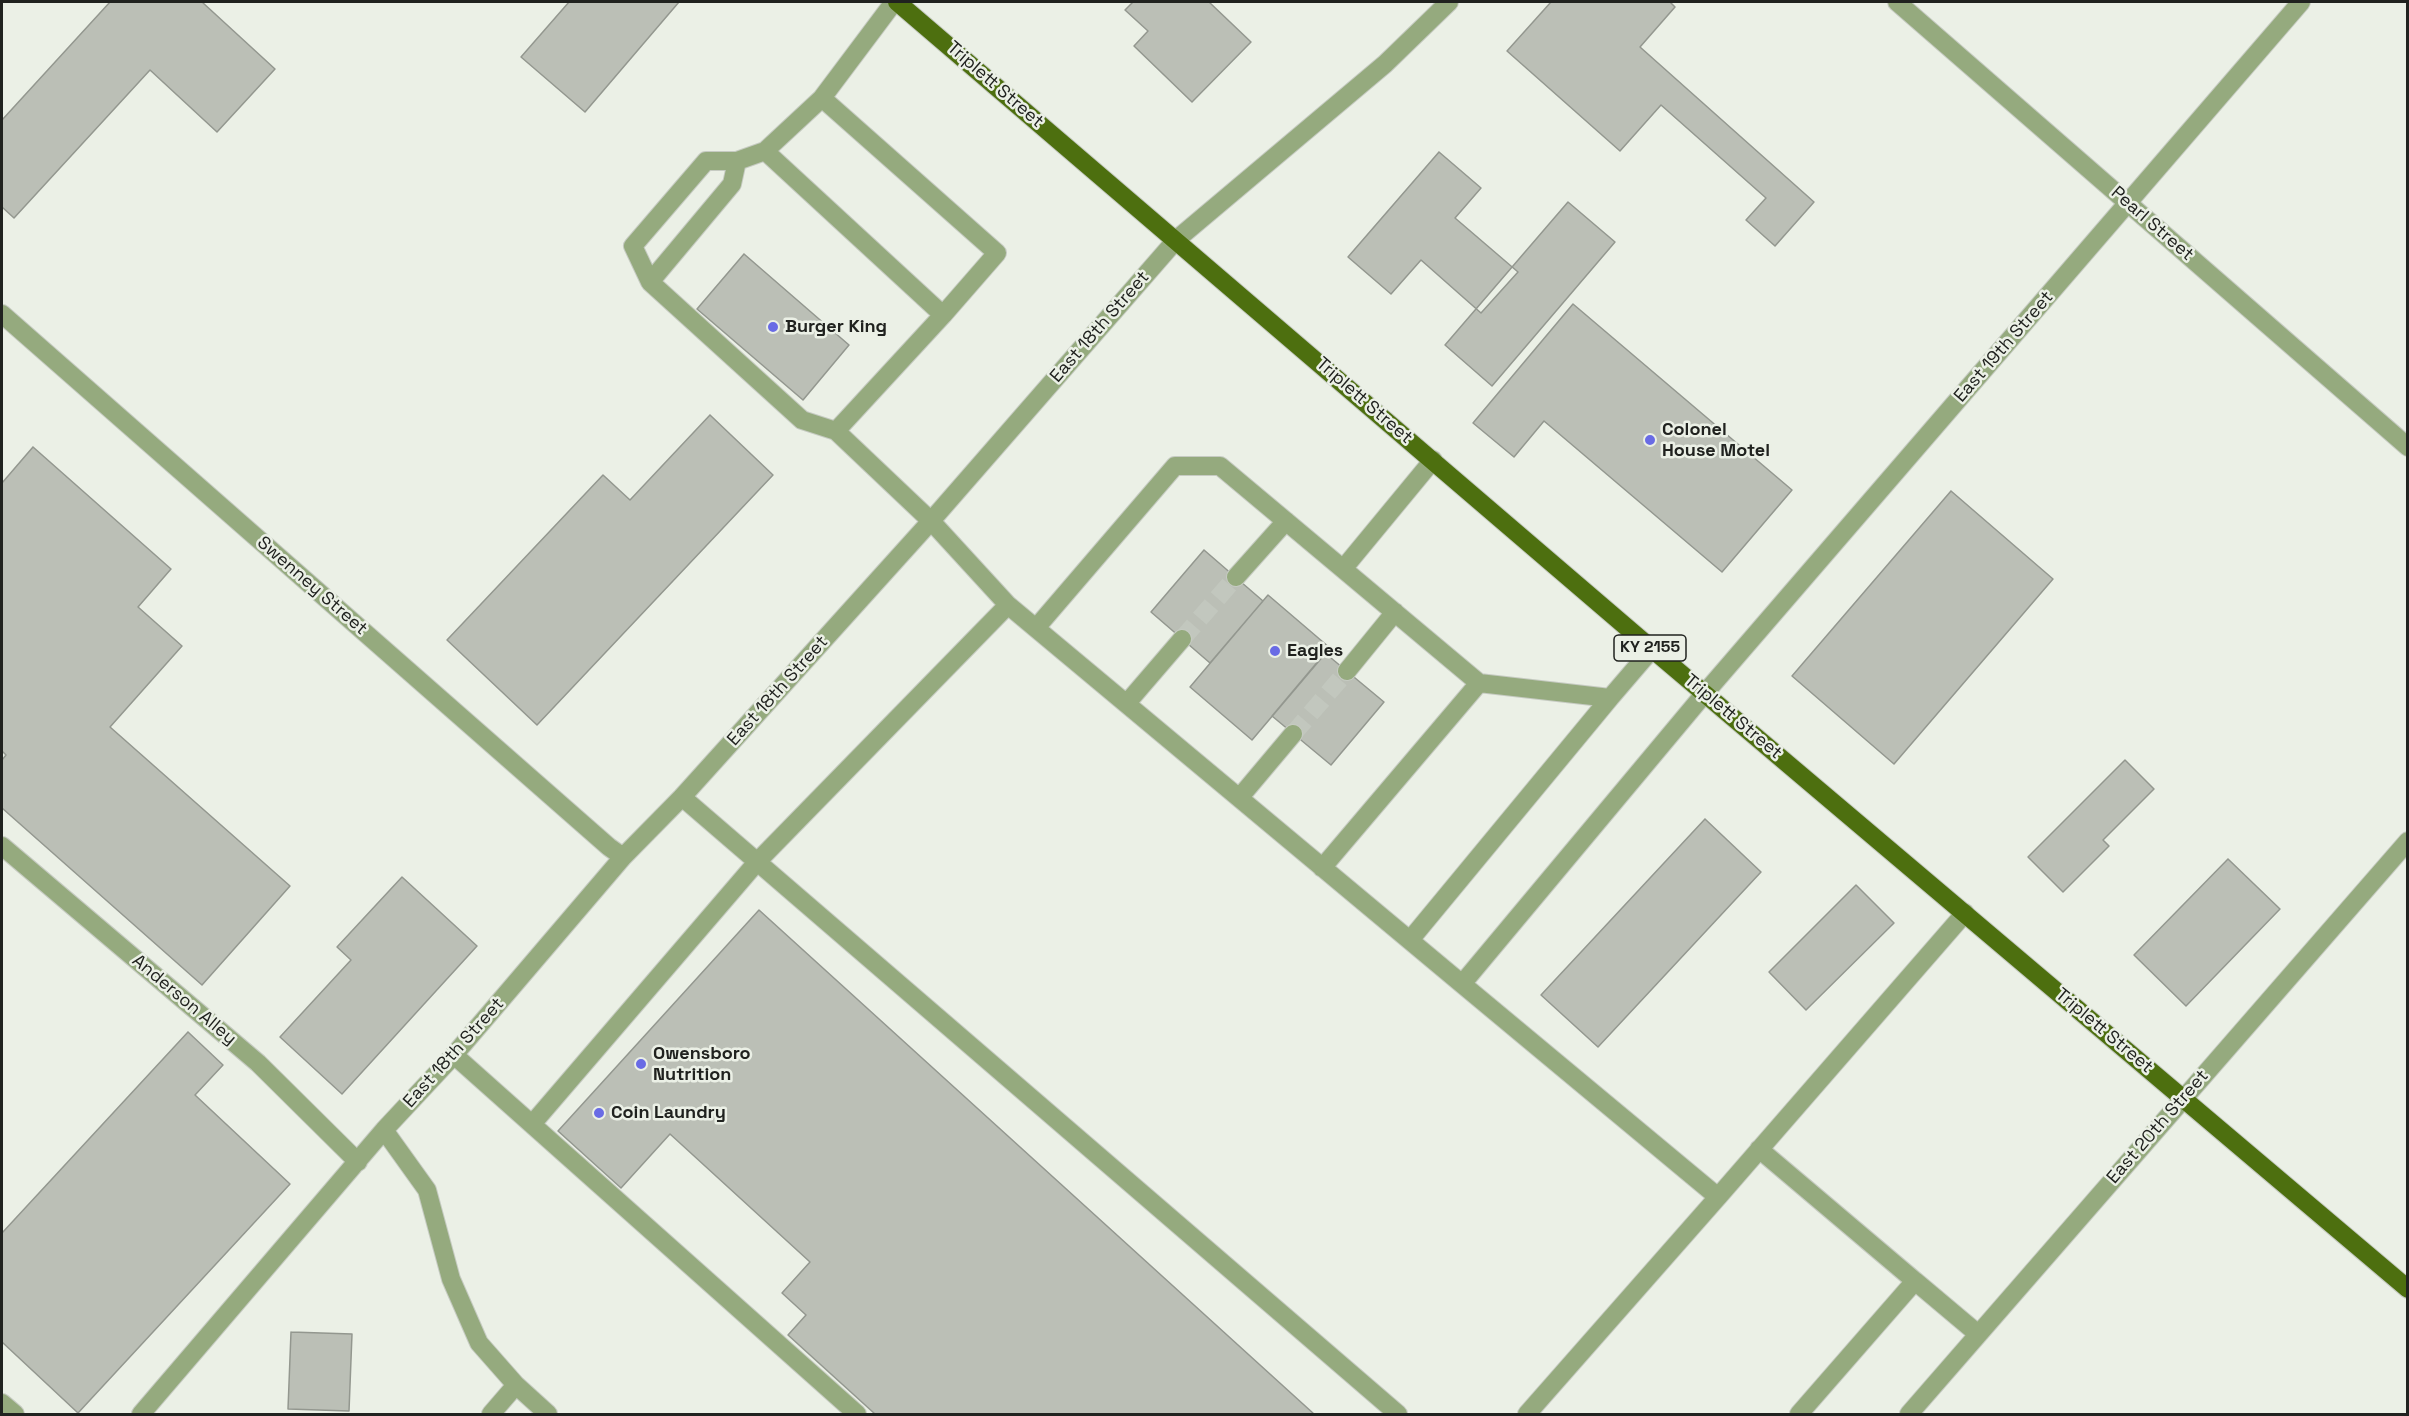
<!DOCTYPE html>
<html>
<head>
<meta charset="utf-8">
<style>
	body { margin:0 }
	#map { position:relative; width:2409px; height:1416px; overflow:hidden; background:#ebf0e6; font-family:"Space Grotesk",sans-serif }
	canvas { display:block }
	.frame { position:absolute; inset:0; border:3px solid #20221f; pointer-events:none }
</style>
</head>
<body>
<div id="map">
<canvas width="2409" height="1416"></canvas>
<div class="frame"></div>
</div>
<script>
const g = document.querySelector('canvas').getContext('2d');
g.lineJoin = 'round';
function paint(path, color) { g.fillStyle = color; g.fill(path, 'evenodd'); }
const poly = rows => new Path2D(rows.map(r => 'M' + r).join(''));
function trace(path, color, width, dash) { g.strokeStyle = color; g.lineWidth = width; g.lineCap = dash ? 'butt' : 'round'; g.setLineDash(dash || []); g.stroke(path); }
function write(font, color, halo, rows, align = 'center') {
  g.font = font + ' "Space Grotesk",sans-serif'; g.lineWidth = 5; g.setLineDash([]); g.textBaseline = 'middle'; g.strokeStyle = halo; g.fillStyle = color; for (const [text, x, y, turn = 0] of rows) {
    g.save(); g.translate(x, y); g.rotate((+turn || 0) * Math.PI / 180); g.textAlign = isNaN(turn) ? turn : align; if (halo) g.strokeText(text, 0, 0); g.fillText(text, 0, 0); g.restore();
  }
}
const building = poly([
	[110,2,202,2,275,69,217,132,150,70,14,218,2,207,2,120,110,2],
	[569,2,679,2,585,112,521,57,569,2],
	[1133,2,1209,2,1251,42,1192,102,1134,46,1148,31,1125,10,1133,2],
	[1551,2,1670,2,1675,7,1640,47,1814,202,1775,246,1746,220,1766,198,1661,105,1620,151,1507,51,1551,2],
	[1439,152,1481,188,1455,218,1518,272,1481,313,1421,260,1391,294,1348,257,1439,152],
	[1568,202,1615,242,1492,386,1445,345,1568,202],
	[744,254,849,345,803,400,697,309,744,254],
	[1573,304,1792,490,1722,572,1544,421,1514,457,1473,423,1573,304],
	[710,415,773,475,537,725,447,640,603,475,630,500,710,415],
	[33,447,171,569,138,607,182,646,110,727,290,886,202,985,2,808,2,760,6,755,2,751,2,483,33,447],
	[1951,491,2053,579,1894,764,1792,676,1951,491],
	[1204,550,1263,601,1210,663,1151,612,1204,550],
	[1268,595,1330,648,1252,740,1190,687,1268,595],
	[1325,653,1384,702,1331,765,1272,716,1325,653],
	[2125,760,2154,789,2103,840,2109,846,2063,892,2028,857,2125,760],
	[1705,819,1761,872,1598,1047,1541,995,1705,819],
	[2228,859,2280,909,2186,1006,2134,955,2228,859],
	[402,877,477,946,342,1094,280,1037,351,960,337,947,402,877],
	[1856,885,1894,923,1806,1010,1769,972,1856,885],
	[759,910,1314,1414,875,1414,788,1335,806,1315,782,1293,810,1262,670,1134,621,1188,558,1131,759,910],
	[188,1032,223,1065,195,1095,290,1184,78,1413,2,1342,2,1233,188,1032],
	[291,1332,352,1334,349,1411,288,1409,291,1332]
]);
paint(building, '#bbbfb6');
trace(building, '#93978f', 1.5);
trace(poly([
	[1182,639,1236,577],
	[1293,734,1347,671]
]), '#c2c7be', 18, [18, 9]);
const minor = poly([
	[894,2,822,98,765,151,943,315,836,431,931,521,1008,605,1462,984],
	[1897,2,2408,447],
	[822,98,997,253,943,315],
	[765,151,737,161,732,184,650,282,802,420,836,431],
	[650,282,633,246,706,161,737,161],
	[2,314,609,847,623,857],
	[1236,577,1286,521],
	[1036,628,1175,466,1220,466,1343,569,1433,460],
	[1347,671,1395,612],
	[1479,683,1610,698,1652,649],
	[1127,703,1182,639],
	[682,797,1398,1414],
	[1240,797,1293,734],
	[2,846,258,1063,358,1162],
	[1322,868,1479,683,1343,569],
	[1410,940,1610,698],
	[454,1055,857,1414],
	[533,1123,757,862,1008,605],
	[384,1130,427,1190,451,1279,479,1343,516,1385,548,1414],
	[1759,1149,1915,1281,1799,1414],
	[1718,1197,1965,913],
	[1915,1281,1978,1334],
	[2,1403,15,1414],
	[141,1414,384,1130,454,1055,623,857,682,797,931,521,1176,240,1385,64,1449,2],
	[491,1414,516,1385],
	[1527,1414,1718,1197,1462,984,1705,693,2301,2],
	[1909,1414,2408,841]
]);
const major = poly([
	[897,2,1652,649,2408,1289]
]);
trace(minor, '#c6cbc2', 20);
trace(major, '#c6cbc2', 20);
trace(minor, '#95aa7e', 18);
trace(major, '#4d6f0f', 18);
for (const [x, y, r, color] of [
	[773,327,6,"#696be5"],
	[1650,440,6,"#696be5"],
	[1275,651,6,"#696be5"],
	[641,1064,6,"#696be5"],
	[599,1113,6,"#696be5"]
]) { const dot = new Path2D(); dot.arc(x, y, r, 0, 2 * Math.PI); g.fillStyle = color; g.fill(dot); trace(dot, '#ebf0e6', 2); }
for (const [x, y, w] of [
	[1650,648,72]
]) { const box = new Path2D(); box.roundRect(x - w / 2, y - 13, w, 26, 4.5); g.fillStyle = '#ebf0e6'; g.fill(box); trace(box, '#20221f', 1.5); }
write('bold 16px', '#20221f', null, [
	["KY 2155",1650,648]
]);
write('18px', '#20221f', '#ebf0e6', [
	["Triplett Street",995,85,41],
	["Pearl Street",2152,224,41],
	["East 18th Street",1100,327,-49],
	["East 19th Street",2004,347,-49],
	["Triplett Street",1364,401,41],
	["Swenney Street",312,586,41],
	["East 18th Street",778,691,-48],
	["Triplett Street",1733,717,40],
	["Anderson Alley",184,1000,40],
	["Triplett Street",2104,1031,40],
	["East 18th Street",454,1053,-48],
	["East 20th Street",2158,1127,-49]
]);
write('bold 18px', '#20221f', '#ebf0e6', [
	["Burger King",785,327],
	["Colonel",1662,430],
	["House Motel",1662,451],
	["Eagles",1287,651],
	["Owensboro",653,1054],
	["Nutrition",653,1075],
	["Coin Laundry",611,1113]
], 'left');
</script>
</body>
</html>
